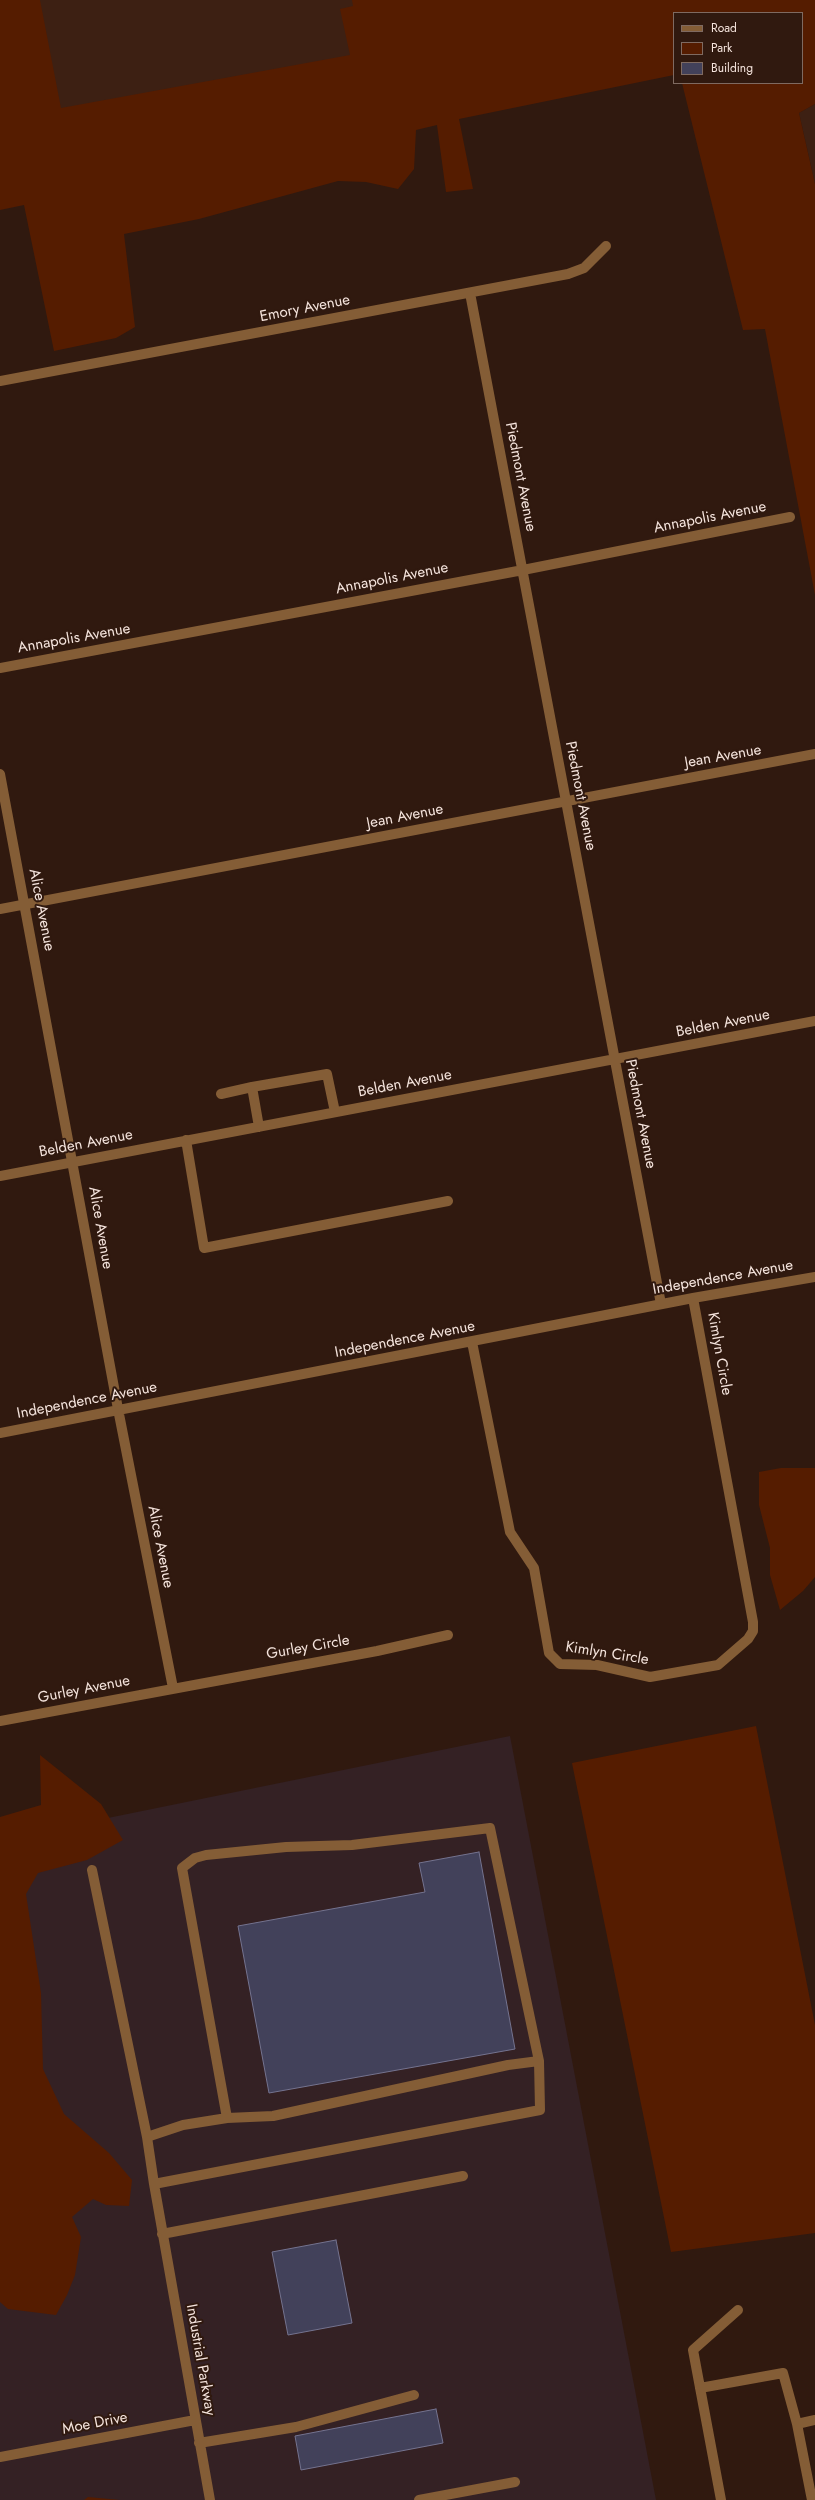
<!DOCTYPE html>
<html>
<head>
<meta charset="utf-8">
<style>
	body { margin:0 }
	#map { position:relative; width:815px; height:2500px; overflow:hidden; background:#30190f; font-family:Jost,sans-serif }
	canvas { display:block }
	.legend { position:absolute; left:673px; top:12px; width:130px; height:72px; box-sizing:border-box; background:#30190f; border:1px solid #7f6a61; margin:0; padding:5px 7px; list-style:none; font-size:12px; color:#f5e4dd }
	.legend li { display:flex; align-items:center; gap:8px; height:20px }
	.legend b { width:20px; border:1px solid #7f6a61 }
</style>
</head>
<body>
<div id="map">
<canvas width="815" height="2500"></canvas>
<ul class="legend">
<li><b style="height:5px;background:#845d36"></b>Road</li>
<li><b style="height:11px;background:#551c00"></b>Park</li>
<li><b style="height:11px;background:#42415a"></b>Building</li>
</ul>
</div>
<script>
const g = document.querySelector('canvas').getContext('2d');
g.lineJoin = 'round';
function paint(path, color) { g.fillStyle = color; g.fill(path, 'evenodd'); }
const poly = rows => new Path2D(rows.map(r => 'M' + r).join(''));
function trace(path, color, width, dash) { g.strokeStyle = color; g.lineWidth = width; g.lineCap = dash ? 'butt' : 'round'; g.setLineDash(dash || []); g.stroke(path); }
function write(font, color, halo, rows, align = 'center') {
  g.font = font + ' Jost,sans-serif'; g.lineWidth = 4; g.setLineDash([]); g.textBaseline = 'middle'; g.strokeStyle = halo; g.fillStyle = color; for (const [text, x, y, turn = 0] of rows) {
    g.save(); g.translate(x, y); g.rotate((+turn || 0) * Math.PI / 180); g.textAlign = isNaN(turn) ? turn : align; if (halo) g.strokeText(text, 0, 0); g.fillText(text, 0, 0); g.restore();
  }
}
paint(poly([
	[0,0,815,0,802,13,674,13,0,205],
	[815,104,815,184,799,113]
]), '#3d2013');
paint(poly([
	[510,1736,656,2500,0,2500,0,1840]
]), '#342124');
paint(poly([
	[0,0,40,0,61,108,350,55,340,9,353,6,352,0,815,0,815,104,799,113,815,184,815,595,765,329,743,330,682,83,802,83,802,13,674,13,674,75,459,119,473,189,446,192,437,125,416,130,414,169,398,189,366,182,338,181,199,219,124,234,135,327,116,338,54,351,24,205,0,210],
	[781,1468,815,1468,815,1577,803,1591,780,1610,770,1575,770,1548,759,1505,759,1472],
	[756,1726,815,2025,815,2233,671,2252,572,1763],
	[40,1755,101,1804,123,1840,87,1860,38,1873,26,1894,41,1993,43,2069,64,2114,109,2153,132,2180,129,2206,106,2205,93,2199,72,2217,81,2237,75,2275,67,2295,56,2315,8,2309,0,2302,0,1817,41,1805],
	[88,2497,120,2500,84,2500]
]), '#551c00');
const building = poly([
	[479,1852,515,2049,269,2093,238,1926,425,1892,419,1863,479,1852],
	[336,2240,352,2323,288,2335,272,2252,336,2240],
	[436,2409,443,2443,301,2470,295,2436,436,2409]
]);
paint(building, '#42415a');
trace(building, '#74738f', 1);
trace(poly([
	[470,293,661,1304],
	[0,381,568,274,584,268,606,246],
	[0,668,523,570,790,517],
	[0,774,118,1409,173,1688],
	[0,909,815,754],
	[221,1094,252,1087],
	[259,1127,252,1087,327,1074,335,1112],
	[186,1140,204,1248,448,1201],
	[0,1176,815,1021],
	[472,1342,510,1532,534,1568,549,1653,560,1664,597,1665,650,1677,718,1665,748,1639,753,1631,753,1622,693,1298],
	[0,1433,693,1298,815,1277],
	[0,1721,377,1651,448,1635],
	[92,1870,147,2137],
	[154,2184,147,2137,183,2125,227,2118,273,2116,508,2065,539,2061,490,1828,352,1845,286,1847,206,1855,195,1858,182,1868,227,2118],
	[162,2234,463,2176],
	[700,2388,783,2373,797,2424,812,2500],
	[797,2424,815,2420],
	[199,2443,296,2427,414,2395],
	[0,2457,195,2420],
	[210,2500,154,2184,540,2110,539,2061],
	[419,2500,515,2482],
	[721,2500,693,2350,738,2310]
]), '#845d36', 10);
write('15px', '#f5e4dd', '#30190f', [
	["Emory Avenue",305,309,-11],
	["Piedmont Avenue",520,477,79],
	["Annapolis Avenue",710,518,-11],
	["Annapolis Avenue",392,579,-11],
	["Annapolis Avenue",74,639,-10],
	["Jean Avenue",723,757,-10],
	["Piedmont Avenue",580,796,79],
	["Jean Avenue",405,817,-11],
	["Alice Avenue",41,910,79],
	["Belden Avenue",723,1024,-11],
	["Belden Avenue",405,1084,-11],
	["Piedmont Avenue",640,1114,79],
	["Belden Avenue",86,1144,-11],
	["Alice Avenue",100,1228,80],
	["Independence Avenue",723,1278,-10],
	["Independence Avenue",405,1340,-11],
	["Kimlyn Circle",719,1354,80],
	["Independence Avenue",87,1401,-11],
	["Alice Avenue",160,1547,79],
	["Gurley Circle",308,1648,-10],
	["Kimlyn Circle",607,1654,9],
	["Gurley Avenue",84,1690,-11],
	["Industrial Parkway",200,2360,80],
	["Moe Drive",95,2424,-11]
]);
</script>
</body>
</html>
